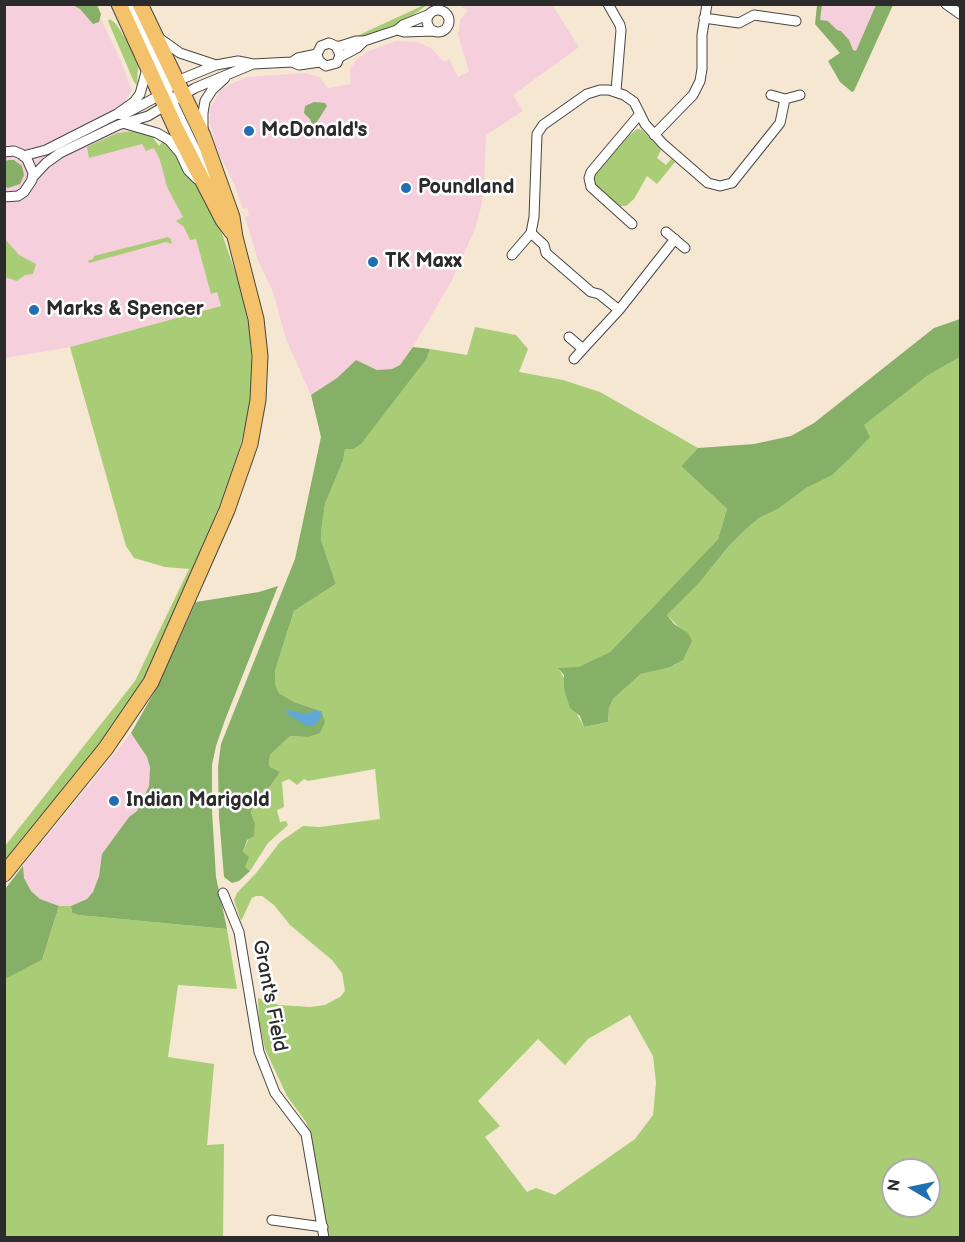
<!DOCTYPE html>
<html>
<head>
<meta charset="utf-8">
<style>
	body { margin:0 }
	#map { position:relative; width:965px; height:1242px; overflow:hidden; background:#f5e7d1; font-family:"Balsamiq Sans",sans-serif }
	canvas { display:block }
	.frame { position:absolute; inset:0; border:6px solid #2b2b2b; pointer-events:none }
	.north { position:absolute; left:881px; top:1158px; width:60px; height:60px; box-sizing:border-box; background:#fff; border:2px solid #aaa; border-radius:50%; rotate:279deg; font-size:16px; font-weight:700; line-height:24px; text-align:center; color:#2b2b2b }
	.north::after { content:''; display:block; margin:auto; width:21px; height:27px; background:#1f6fb2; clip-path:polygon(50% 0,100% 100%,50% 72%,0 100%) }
</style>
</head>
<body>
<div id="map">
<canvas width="965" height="1242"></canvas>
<div class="frame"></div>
<div class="north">N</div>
</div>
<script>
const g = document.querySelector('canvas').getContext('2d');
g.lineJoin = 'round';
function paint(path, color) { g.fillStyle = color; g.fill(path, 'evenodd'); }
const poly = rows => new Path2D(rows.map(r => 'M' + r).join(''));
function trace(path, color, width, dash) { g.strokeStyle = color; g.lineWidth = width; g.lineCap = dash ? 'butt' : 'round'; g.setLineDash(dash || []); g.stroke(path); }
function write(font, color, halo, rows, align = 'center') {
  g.font = font + ' "Balsamiq Sans",sans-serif'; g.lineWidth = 5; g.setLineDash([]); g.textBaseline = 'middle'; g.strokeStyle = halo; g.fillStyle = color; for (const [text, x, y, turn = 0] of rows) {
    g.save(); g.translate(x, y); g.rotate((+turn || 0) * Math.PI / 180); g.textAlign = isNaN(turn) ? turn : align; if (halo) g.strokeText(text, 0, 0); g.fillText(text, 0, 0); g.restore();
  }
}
paint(poly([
	[5,5,94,5,121,61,132,90,125,100,134,132,163,152,235,302,70,347,5,358],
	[459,5,552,5,579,47,513,95,523,111,486,135,484,183,481,207,475,229,451,282,407,357,400,365,392,369,377,370,356,360,337,378,311,395,286,339,273,292,258,260,245,217,249,215,247,208,243,209,235,186,216,147,210,123,210,108,222,88,247,77,305,73,319,77,328,88,351,84,350,69,357,59,369,51,396,41,417,42,431,48,444,62,449,59,458,77,469,71,458,35,460,20,468,11],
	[817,5,886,5,851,88,840,82,828,61,840,53,815,24],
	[131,733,147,757,150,767,149,786,137,811,129,817,102,854,99,876,93,892,87,899,71,906,59,906,40,899,31,891,24,878,23,866]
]), '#f5cfdc');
paint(poly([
	[424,5,427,5,405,21,352,40,352,37,359,35],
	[110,19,116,24,134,52,138,67,137,85,134,82,108,21],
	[637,129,642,130,661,150,657,158,666,165,671,159,675,162,657,184,647,176,634,199,626,206,620,206,594,184,593,178,629,135,630,135],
	[134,131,152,136,159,146,164,140,170,145,186,172,202,192,220,228,239,283,250,331,252,370,249,412,232,476,146,678,110,734,5,865,5,846,135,681,189,569,165,567,134,558,126,546,70,347,221,306,217,292,211,294,196,239,190,240,184,227,176,221,183,217,167,187,160,160,154,148,146,151,142,144,89,158,87,147,117,133],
	[168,237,171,239,172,244,166,242,89,263,88,261,93,259,94,256],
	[5,239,19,255,36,264,33,274,25,275,17,281,5,277],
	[475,327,516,335,528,349,519,372,563,380,600,392,698,448,681,466,727,509,718,539,610,652,579,668,559,669,565,680,564,689,584,727,608,722,609,708,613,699,641,674,677,664,680,628,667,615,700,582,728,547,745,530,759,518,778,509,808,487,863,425,927,376,960,357,960,1237,326,1237,310,1134,306,1122,287,1096,265,1049,259,1021,258,998,279,1005,310,1007,325,1005,340,997,345,991,342,973,332,960,290,925,274,905,262,896,256,896,252,898,241,921,234,900,237,893,257,872,280,842,303,826,320,827,380,819,375,769,308,781,304,779,297,785,289,779,282,782,284,807,277,810,280,822,286,821,288,825,268,843,250,871,245,867,243,852,255,823,251,813,254,803,266,792,279,772,270,767,269,763,270,755,290,736,308,737,321,711,294,702,279,693,275,684,275,671,294,611,336,584,321,540,321,532,325,504,343,461,345,449,427,358,430,349,467,355],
	[630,1015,653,1056,656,1083,653,1115,635,1139,555,1195,536,1188,527,1192,485,1137,500,1126,478,1101,538,1039,565,1065,588,1039],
	[893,1170,929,1170,929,1206,893,1206],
	[59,906,71,906,72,913,78,915,227,929,237,989,178,985,168,1057,214,1064,207,1145,224,1144,223,1237,5,1237,4,979,42,960]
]), '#a9cd76');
paint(poly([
	[73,5,97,5,101,14,99,22,93,24,80,9],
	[817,5,822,5,820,20,828,21,837,30,841,31,849,40,853,50,856,51,876,5,893,5,854,91,852,92,840,82,828,61,840,53,815,24],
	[314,102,325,103,327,106,315,125,312,124,310,119,304,113,305,106],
	[9,160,14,160,22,166,24,175,20,184,8,188,5,187,4,161],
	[960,319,960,357,927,376,864,425,870,437,850,458,832,475,808,487,778,509,759,518,745,530,728,547,700,582,667,615,674,624,688,633,692,641,683,660,670,667,641,674,613,699,609,708,608,722,584,727,580,716,570,708,564,689,564,675,558,668,579,667,610,652,718,539,727,509,681,466,698,448,754,444,791,436,814,423,934,328],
	[413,347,430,349,427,358,361,444,353,449,345,449,343,461,325,504,321,532,321,540,336,584,294,611,275,671,275,684,279,693,294,702,321,711,325,722,320,733,308,737,290,736,270,755,269,763,270,767,280,772,266,792,254,803,251,813,255,823,254,836,247,840,243,852,249,857,245,867,250,871,239,881,232,883,224,877,219,816,218,767,221,744,295,559,321,437,311,395,337,378,356,360,377,370,392,369,400,365],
	[278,586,225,720,216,746,212,765,212,811,216,877,227,929,78,915,72,913,71,906,87,899,93,892,99,876,102,854,129,817,137,811,149,786,150,767,147,757,131,733,156,689,196,602,259,592],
	[23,866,24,878,31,891,40,899,59,906,42,960,5,979,5,889]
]), '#86b067');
paint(poly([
	[288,710,306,714,316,710,320,712,322,716,314,726,307,726,286,713]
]), '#61a7d7');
const minor = poly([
	[131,4,168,88,168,93],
	[608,4,620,25,621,30,616,91],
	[946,4,960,14],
	'427 21a11 11 0 1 1 22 0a11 11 0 1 1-22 0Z',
	[704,18,739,23,754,15,796,21],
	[397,30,404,32,433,31],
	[159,38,180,53,216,65],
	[337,47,356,41,364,41,397,30,403,25,430,14],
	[340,57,357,48,364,41],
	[292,62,298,58,317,54,321,46,329,43,336,46,340,55,337,63,326,66,319,61,317,54],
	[771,95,785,99,800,95],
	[173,97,174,105,210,180],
	[117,114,123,115,140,106,160,95,177,81,216,65,238,61,253,64,292,62,299,65,320,62],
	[126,124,157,133,169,140,180,153,188,170,197,179],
	[203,128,203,113,205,101,212,90,225,78],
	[654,135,693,95,700,81,702,69,702,35,707,4],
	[4,152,14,151,21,154,27,159,33,173,32,180,24,192,18,196,4,197],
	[23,156,46,150,117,114,134,102,140,94,147,69],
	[32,178,46,163,60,153,118,125,148,116,195,88,253,64],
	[632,224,591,187,589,178,591,172,639,115],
	[666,232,685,248],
	[531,233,544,245,546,253,591,292,599,294,619,310,583,349],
	[512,255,531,233,534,217,537,134,543,125,587,94,600,90,609,90,624,95,634,102,645,124,663,144,708,183,720,186,732,183,780,123,785,99],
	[619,310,675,239],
	[569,337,583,349,574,359],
	[223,893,239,932,259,1052,275,1093,306,1134,324,1238],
	[272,1220,323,1227]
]);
const primary = poly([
	[119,4,176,129,223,220,232,232],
	[4,874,106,748,151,682,227,510,250,444,258,400,260,356,256,319,235,237,232,217,203,136,140,4]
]);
trace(minor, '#494744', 11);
trace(primary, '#494744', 17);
trace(minor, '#fff', 9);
trace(primary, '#f3c26a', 15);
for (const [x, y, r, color] of [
	[249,131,6,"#1f6fb2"],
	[406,188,6,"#1f6fb2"],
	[373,262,6,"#1f6fb2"],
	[34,310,6,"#1f6fb2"],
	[114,801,6,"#1f6fb2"]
]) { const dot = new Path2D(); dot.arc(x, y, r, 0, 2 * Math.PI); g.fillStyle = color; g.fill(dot); trace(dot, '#fff', 2); }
write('bold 20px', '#2b2b2b', '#fff', [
	["McDonald's",261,131],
	["Poundland",418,188],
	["TK Maxx",385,262],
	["Marks & Spencer",46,310],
	["Indian Marigold",126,801]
], 'left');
write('20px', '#2b2b2b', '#fff', [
	["Grant's Field",269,996,79]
]);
</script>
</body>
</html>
